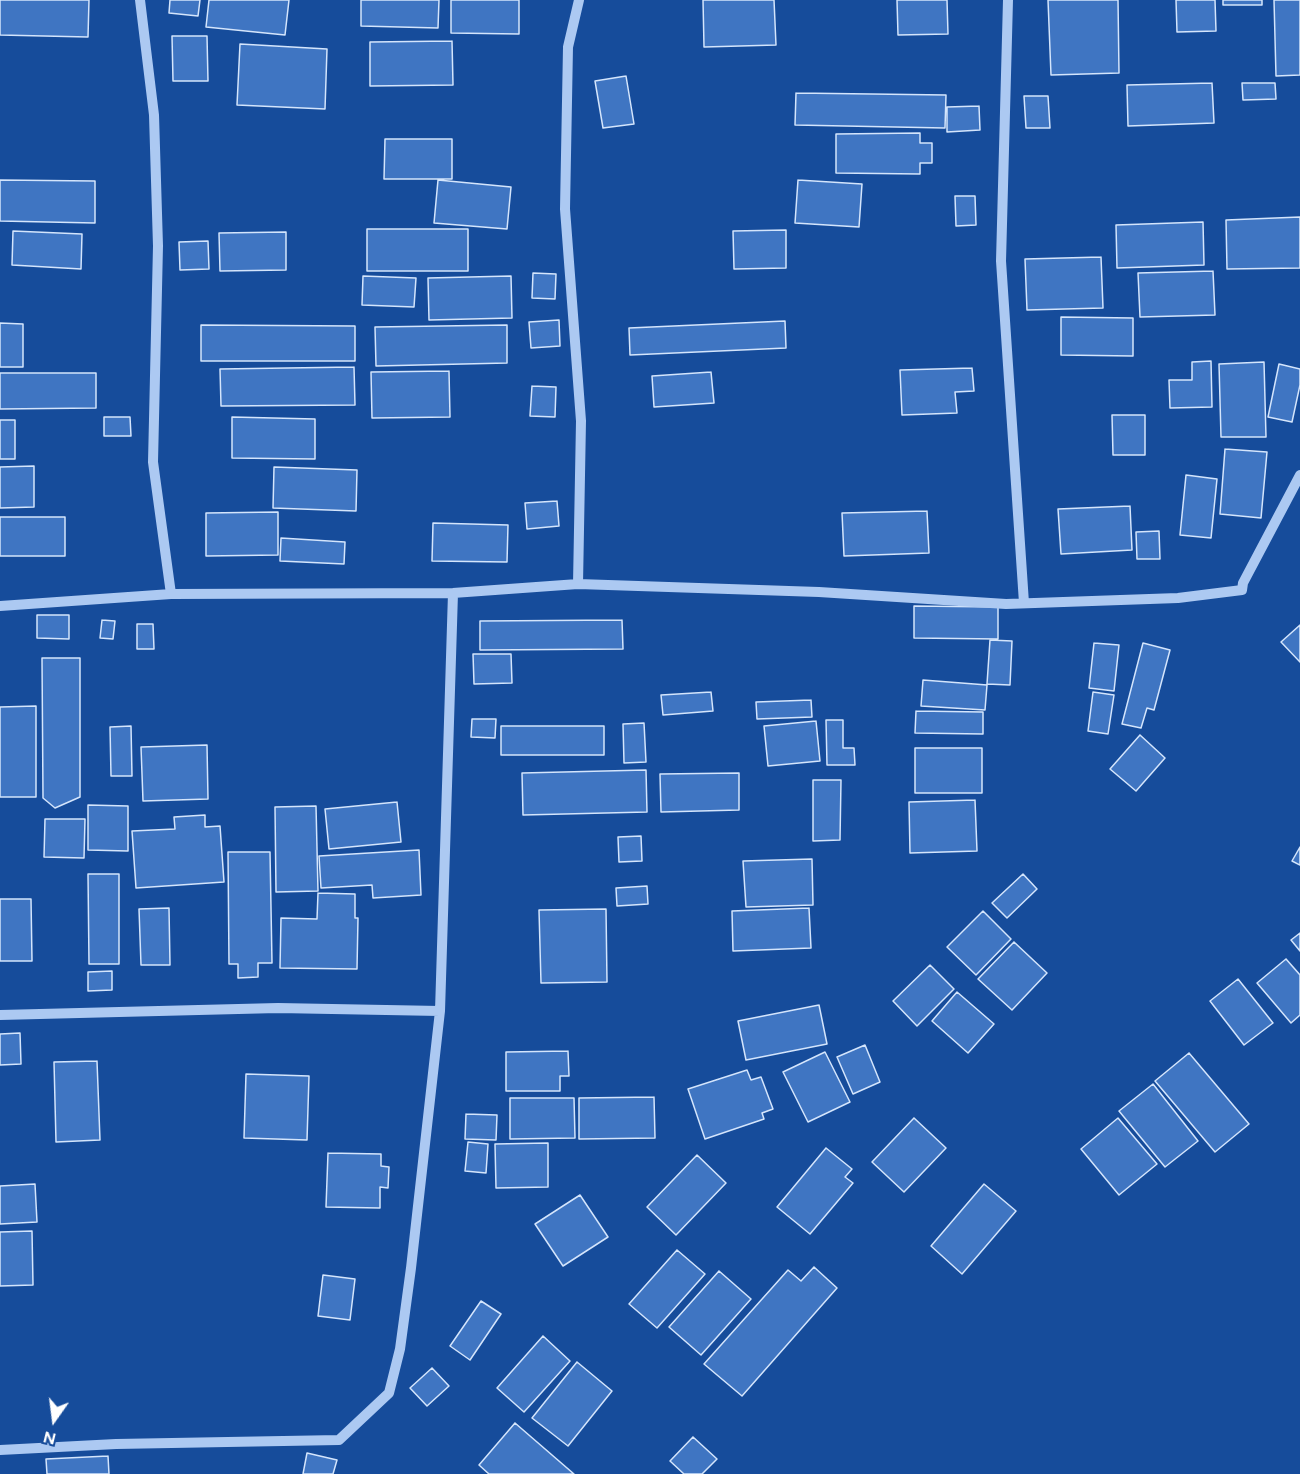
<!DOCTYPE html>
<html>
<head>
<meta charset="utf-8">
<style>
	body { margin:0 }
	#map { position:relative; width:1300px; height:1474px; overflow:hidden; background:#164c9b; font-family:Figtree,sans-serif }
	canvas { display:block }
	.north { position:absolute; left:24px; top:1390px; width:60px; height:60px; -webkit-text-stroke:4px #164c9b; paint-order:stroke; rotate:194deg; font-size:16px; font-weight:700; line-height:24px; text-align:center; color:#fff }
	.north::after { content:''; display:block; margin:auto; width:21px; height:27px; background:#fff; clip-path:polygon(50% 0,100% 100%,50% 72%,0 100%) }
</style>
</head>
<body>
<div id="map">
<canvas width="1300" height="1474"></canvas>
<div class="north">N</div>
</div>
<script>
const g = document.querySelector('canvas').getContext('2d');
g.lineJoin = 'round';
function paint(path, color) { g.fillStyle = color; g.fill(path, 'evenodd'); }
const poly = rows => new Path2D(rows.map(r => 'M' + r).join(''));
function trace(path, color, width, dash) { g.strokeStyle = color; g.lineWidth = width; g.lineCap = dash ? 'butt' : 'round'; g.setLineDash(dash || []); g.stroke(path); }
const building = poly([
	[0,0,89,0,88,37,0,35,0,0],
	[170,0,200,0,198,16,169,13,170,0],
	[209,0,289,0,285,35,206,27,209,0],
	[361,0,439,0,438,28,361,26,361,0],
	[451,0,519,0,519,34,451,33,451,0],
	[703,0,774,0,776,45,704,47,703,0],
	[897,0,947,0,948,34,898,35,897,0],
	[1048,0,1118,0,1119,73,1051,75,1048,0],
	[1176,0,1215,0,1216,31,1177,32,1176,0],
	[1223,0,1262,0,1262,5,1223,5,1223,0],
	[1274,0,1300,0,1300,75,1276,76,1274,0],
	[172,36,207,36,208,81,173,81,172,36],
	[452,41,453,85,370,86,370,42,452,41],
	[240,44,327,49,325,109,237,105,240,44],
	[626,76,634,124,603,128,595,81,626,76],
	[1212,83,1214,123,1128,126,1127,85,1212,83],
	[1242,83,1275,83,1276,99,1243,100,1242,83],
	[796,93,946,95,945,128,795,125,796,93],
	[1024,96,1048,96,1050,128,1026,128,1024,96],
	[979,106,980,130,947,132,947,107,979,106],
	[920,133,920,143,932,143,932,163,920,163,920,174,836,173,836,134,920,133],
	[385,139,452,139,452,179,384,179,385,139],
	[0,180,95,181,95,223,0,221,0,180],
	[438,180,511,187,507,229,434,223,438,180],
	[798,180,862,184,859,227,795,223,798,180],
	[955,196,975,196,976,225,956,226,955,196],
	[1300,217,1300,268,1227,269,1226,220,1300,217],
	[1203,222,1204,265,1117,268,1116,225,1203,222],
	[367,229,468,229,468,271,367,271,367,229],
	[786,230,786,268,734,269,733,231,786,230],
	[13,231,82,234,81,269,12,265,13,231],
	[286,232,286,270,220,271,219,233,286,232],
	[208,241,209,269,180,270,179,242,208,241],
	[1101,257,1103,308,1027,310,1025,259,1101,257],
	[1213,271,1215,315,1140,317,1138,273,1213,271],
	[533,273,556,274,555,299,532,298,533,273],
	[363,276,416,278,414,307,362,305,363,276],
	[511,276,512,318,429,320,428,278,511,276],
	[1061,317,1133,318,1133,356,1061,355,1061,317],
	[559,320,560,346,531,348,529,322,559,320],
	[785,321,786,348,630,355,629,328,785,321],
	[0,323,23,324,23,367,0,367,0,323],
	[201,325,355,326,355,361,201,361,201,325],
	[507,325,507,363,376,366,375,327,507,325],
	[1211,361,1212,407,1170,408,1169,380,1192,380,1192,362,1211,361],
	[1264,362,1266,437,1221,437,1219,364,1264,362],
	[1279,364,1300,369,1300,385,1292,422,1268,417,1279,364],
	[354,367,355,405,221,406,220,369,354,367],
	[972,368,974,391,955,392,957,413,902,415,900,370,972,368],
	[449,371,450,417,372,418,371,372,449,371],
	[711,372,714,403,654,407,652,376,711,372],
	[0,373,96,373,96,408,0,409,0,373],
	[532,386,556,387,555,417,530,416,532,386],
	[1112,415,1145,415,1145,455,1113,455,1112,415],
	[104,417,130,417,131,436,104,436,104,417],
	[232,417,315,419,315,459,232,458,232,417],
	[0,420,15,420,15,459,0,459,0,420],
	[1225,449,1267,452,1261,518,1220,514,1225,449],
	[34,466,34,507,0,508,0,467,34,466],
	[274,467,357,470,356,511,273,508,274,467],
	[1186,475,1217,479,1211,538,1180,535,1186,475],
	[557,501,559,526,527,529,525,503,557,501],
	[1130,506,1132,550,1061,554,1058,509,1130,506],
	[927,511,929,553,844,556,842,513,927,511],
	[278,512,278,555,206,556,206,513,278,512],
	[0,517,65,517,65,556,0,556,0,517],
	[433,523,508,525,507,562,432,561,433,523],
	[1159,531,1160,559,1137,559,1136,532,1159,531],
	[281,538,345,542,344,564,280,561,281,538],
	[914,606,998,607,998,639,914,638,914,606],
	[37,615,69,615,69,639,37,638,37,615],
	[102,620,115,621,113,639,100,638,102,620],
	[622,620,623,649,480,650,480,621,622,620],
	[137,624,153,624,154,649,137,649,137,624],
	[1300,625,1300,662,1281,642,1300,625],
	[990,640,1012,641,1010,685,987,684,990,640],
	[1094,643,1119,645,1114,691,1089,688,1094,643],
	[1143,643,1170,650,1154,710,1147,708,1141,728,1122,724,1143,643],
	[473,654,511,654,512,683,474,684,473,654],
	[42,658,80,658,80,797,55,808,43,798,42,658],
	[923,680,987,685,985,710,921,706,923,680],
	[711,692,713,711,663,715,661,695,711,692],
	[1093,692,1114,695,1108,734,1088,731,1093,692],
	[811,700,812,717,757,719,756,702,811,700],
	[36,706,36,797,0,797,0,707,36,706],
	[916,711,983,712,983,734,915,733,916,711],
	[472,719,496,719,495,738,471,737,472,719],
	[826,720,843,720,843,748,854,748,855,765,827,765,826,720],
	[816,721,820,761,768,766,764,726,816,721],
	[644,723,646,762,624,763,623,724,644,723],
	[131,726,132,776,111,776,110,727,131,726],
	[501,726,604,726,604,755,501,755,501,726],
	[1140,735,1165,758,1136,791,1110,769,1140,735],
	[207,745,208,799,143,801,141,747,207,745],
	[915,748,982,748,982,793,915,793,915,748],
	[646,770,647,812,523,815,522,773,646,770],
	[739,773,739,810,661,812,660,774,739,773],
	[813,780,841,780,840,840,813,841,813,780],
	[975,800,977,851,910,853,909,802,975,800],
	[397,802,401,842,329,849,325,809,397,802],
	[88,805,128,806,128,851,88,850,88,805],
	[316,806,318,891,276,892,275,807,316,806],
	[205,815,205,827,220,826,224,882,136,888,132,831,175,829,174,817,205,815],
	[45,819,85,819,84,858,44,857,45,819],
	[641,836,642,861,619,862,618,837,641,836],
	[1300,847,1300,865,1292,861,1300,847],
	[419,850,421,895,373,898,372,885,321,888,319,856,419,850],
	[228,852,270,852,272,963,258,963,258,977,238,978,238,964,229,964,228,852],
	[812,859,813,905,746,907,743,861,812,859],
	[88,874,119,874,119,964,89,964,88,874],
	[1023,874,1037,889,1007,918,992,903,1023,874],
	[647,886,648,904,617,906,616,888,647,886],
	[318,893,355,894,355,918,358,918,357,969,280,968,281,918,317,919,318,893],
	[0,899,31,899,32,961,0,961,0,899],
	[169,908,170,965,141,965,139,909,169,908],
	[809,908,811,948,733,951,732,911,809,908],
	[606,909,607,982,541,983,539,910,606,909],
	[983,911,1011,939,976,975,947,947,983,911],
	[1300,933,1300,951,1291,940,1300,933],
	[1014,942,1047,973,1012,1010,978,979,1014,942],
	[1286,959,1300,975,1300,1015,1291,1023,1257,983,1286,959],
	[930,965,954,989,917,1026,893,1001,930,965],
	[112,971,112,990,88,991,88,972,112,971],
	[1238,979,1273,1023,1244,1045,1210,1001,1238,979],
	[957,992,994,1024,968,1053,932,1021,957,992],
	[819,1005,827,1044,746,1060,738,1021,819,1005],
	[20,1033,21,1064,0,1065,0,1034,20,1033],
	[865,1045,880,1082,853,1094,837,1057,865,1045],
	[568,1051,569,1076,560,1076,560,1091,506,1091,506,1052,568,1051],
	[825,1052,850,1102,808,1122,783,1072,825,1052],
	[1189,1053,1249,1124,1215,1152,1155,1081,1189,1053],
	[97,1061,100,1140,56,1142,54,1062,97,1061],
	[747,1070,751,1080,761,1077,773,1109,762,1113,764,1119,705,1139,688,1089,747,1070],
	[246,1074,309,1076,307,1140,244,1138,246,1074],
	[1153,1084,1198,1141,1165,1167,1119,1111,1153,1084],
	[654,1097,655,1138,579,1139,579,1098,654,1097],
	[510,1098,574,1098,575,1138,510,1139,510,1098],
	[466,1114,497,1115,496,1140,465,1139,466,1114],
	[914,1118,946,1148,904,1192,872,1162,914,1118],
	[1118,1118,1157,1164,1119,1195,1081,1149,1118,1118],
	[468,1142,488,1144,486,1173,465,1171,468,1142],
	[548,1143,548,1187,496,1188,495,1144,548,1143],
	[826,1148,852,1169,845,1177,853,1183,810,1234,777,1207,826,1148],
	[328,1153,381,1154,381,1166,389,1167,388,1188,380,1187,380,1208,326,1207,328,1153],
	[697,1155,726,1183,676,1235,647,1207,697,1155],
	[35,1184,37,1222,0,1224,0,1186,35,1184],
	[984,1184,1016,1211,962,1274,931,1246,984,1184],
	[580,1195,608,1237,563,1266,535,1224,580,1195],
	[32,1231,33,1285,0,1286,0,1232,32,1231],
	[677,1250,705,1274,657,1328,629,1304,677,1250],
	[814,1267,837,1288,742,1396,704,1364,788,1270,801,1281,814,1267],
	[719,1271,751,1299,701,1355,669,1327,719,1271],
	[323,1275,355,1279,350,1320,318,1316,323,1275],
	[481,1301,501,1314,470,1360,450,1346,481,1301],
	[543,1336,570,1361,524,1412,497,1388,543,1336],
	[577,1362,612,1391,568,1446,532,1418,577,1362],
	[432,1368,449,1386,427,1406,410,1388,432,1368],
	[515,1423,574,1474,489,1474,479,1465,515,1423],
	[693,1437,717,1459,702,1474,684,1474,670,1461,693,1437],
	[307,1453,337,1460,333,1474,303,1474,307,1453],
	[108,1456,109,1474,47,1474,46,1459,108,1456]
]);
paint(building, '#3f75c2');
trace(building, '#d4e5fc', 1.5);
trace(poly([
	[140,0,154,115,158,246,153,462,171,594],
	[1008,0,1001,261,1024,603],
	[578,584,581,421,565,209,568,47,579,0],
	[0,606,171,594,453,593,578,584,819,592,1006,604,1178,598,1242,590,1243,583,1300,475],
	[0,1015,278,1008,440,1011],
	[0,1450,116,1444,339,1440,389,1393,400,1349,411,1268,440,1011,453,593]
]), '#acc9f2', 10);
</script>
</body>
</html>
